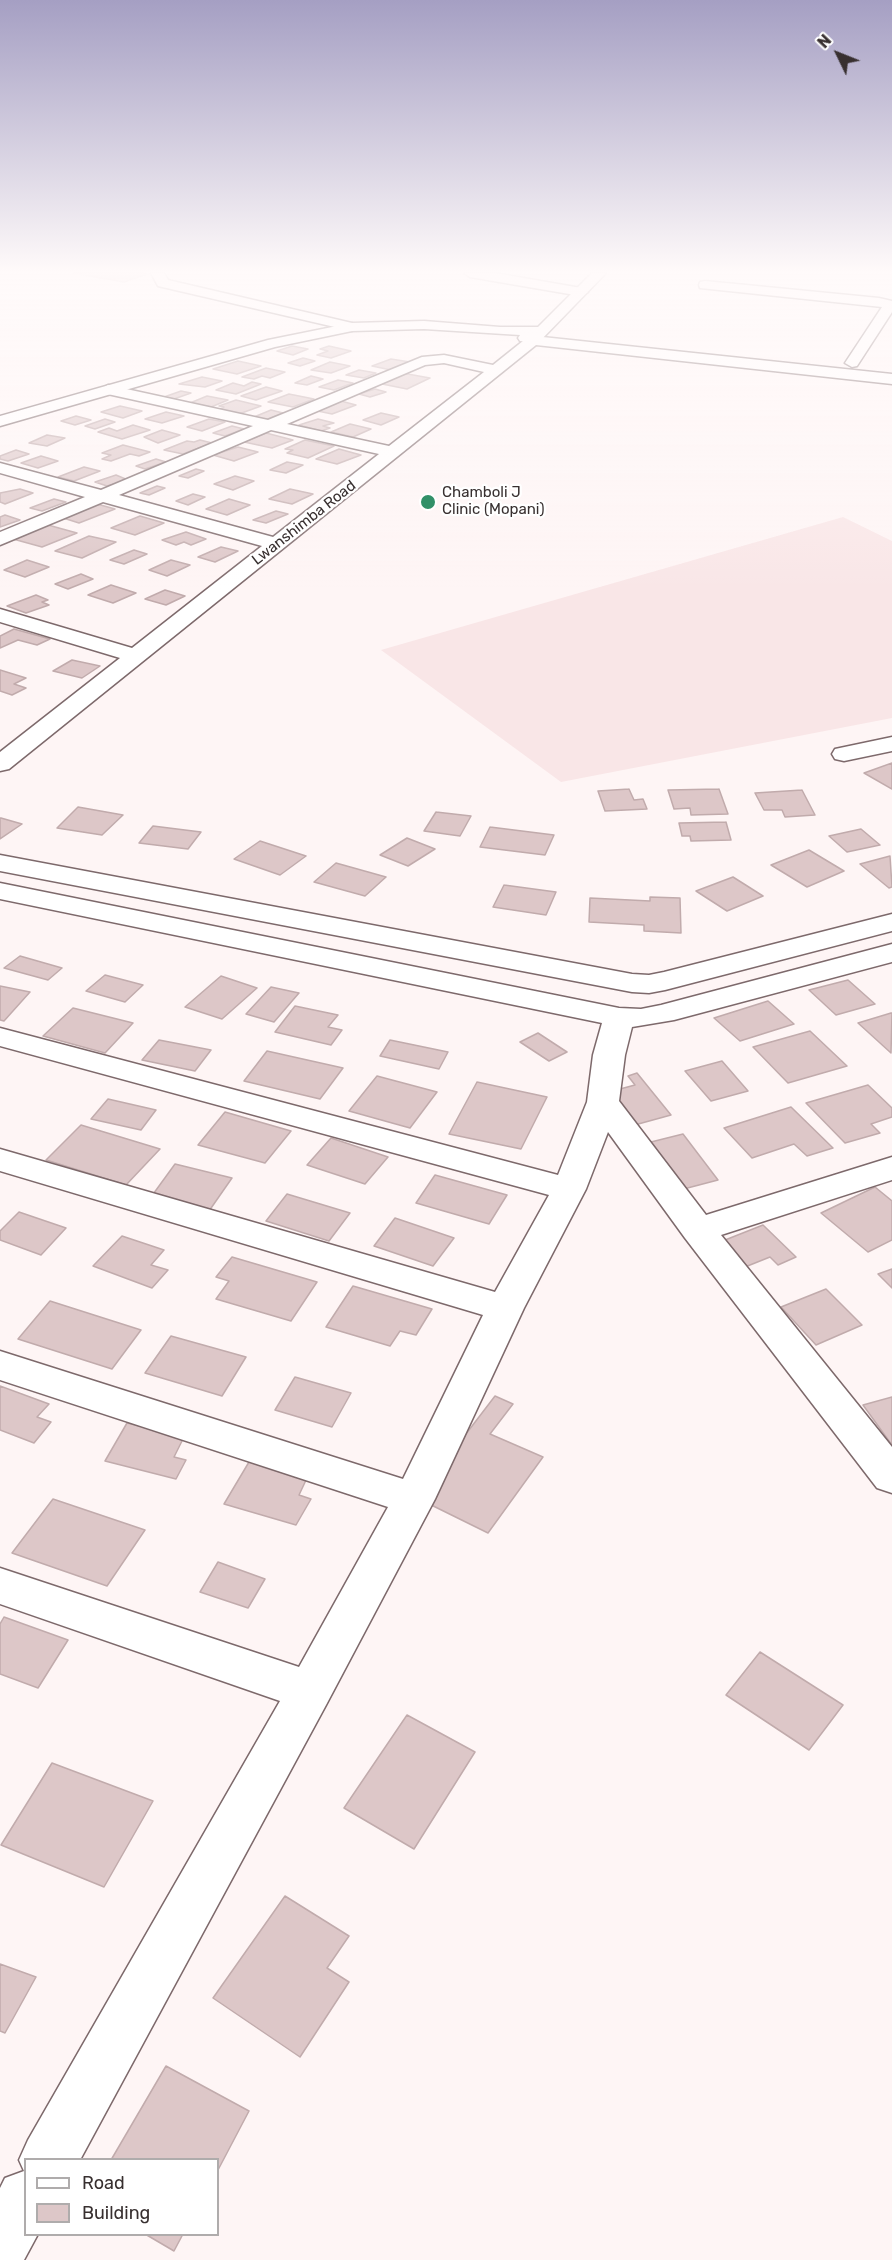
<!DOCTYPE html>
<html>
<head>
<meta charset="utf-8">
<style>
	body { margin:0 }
	#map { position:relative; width:892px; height:2260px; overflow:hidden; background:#fef5f5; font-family:Rubik,sans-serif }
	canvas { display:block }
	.legend { position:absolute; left:24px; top:2158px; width:195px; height:78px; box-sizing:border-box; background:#fff; border:2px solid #afacac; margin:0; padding:8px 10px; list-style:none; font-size:18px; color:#383030 }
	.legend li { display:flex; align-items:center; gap:12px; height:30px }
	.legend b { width:30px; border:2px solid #afacac }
	.north { position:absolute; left:808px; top:24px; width:60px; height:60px; -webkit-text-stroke:4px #fff; paint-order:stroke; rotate:313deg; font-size:16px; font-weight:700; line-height:24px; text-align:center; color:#383030 }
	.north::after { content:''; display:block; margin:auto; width:21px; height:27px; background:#383030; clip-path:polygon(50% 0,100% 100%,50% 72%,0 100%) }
</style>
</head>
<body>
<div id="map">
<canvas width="892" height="2260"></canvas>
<ul class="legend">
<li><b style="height:8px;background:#fff"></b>Road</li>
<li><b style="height:16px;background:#ddc7c8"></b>Building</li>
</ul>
<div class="north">N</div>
</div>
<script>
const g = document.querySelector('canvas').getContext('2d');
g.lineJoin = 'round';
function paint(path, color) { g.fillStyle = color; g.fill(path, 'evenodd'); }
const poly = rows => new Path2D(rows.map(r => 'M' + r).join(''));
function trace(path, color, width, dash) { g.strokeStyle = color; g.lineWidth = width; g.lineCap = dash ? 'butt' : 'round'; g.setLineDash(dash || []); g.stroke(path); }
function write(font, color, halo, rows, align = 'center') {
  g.font = font + ' Rubik,sans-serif'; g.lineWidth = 4.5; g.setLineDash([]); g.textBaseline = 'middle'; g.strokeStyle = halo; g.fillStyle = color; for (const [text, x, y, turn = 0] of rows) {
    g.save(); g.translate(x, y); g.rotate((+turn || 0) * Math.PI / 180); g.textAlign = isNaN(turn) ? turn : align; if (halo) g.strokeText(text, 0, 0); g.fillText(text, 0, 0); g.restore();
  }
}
paint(poly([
	[843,517,892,541,892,718,561,782,381,650]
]), '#f9e6e7');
const building = poly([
	[73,273,143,273,147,274,124,282,73,273],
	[292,346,308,349,293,355,277,351,292,346],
	[329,346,351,351,331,358,317,355,328,351,320,349,329,346],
	[303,358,315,361,300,366,288,363,303,358],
	[391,359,410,362,391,370,372,366,391,359],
	[238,361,261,366,237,374,213,369,238,361],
	[330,362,350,366,331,373,311,370,330,362],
	[266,368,285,372,270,378,262,376,254,379,242,377,266,368],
	[359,370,376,373,364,378,346,375,359,370],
	[402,373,430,378,407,389,377,383,402,373],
	[311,376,323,379,307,385,295,383,311,376],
	[202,377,222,381,205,387,179,384,202,377],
	[338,380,353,383,334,390,319,387,338,380],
	[252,382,261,384,236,394,216,390,233,383,244,386,252,382],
	[266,387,282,391,256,400,241,396,266,387],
	[375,389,386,392,370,397,359,394,375,389],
	[181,391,191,393,174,399,164,397,181,391],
	[289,394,314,399,293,407,268,402,289,394],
	[207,396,228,400,211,407,190,403,207,396],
	[236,400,261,406,239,414,218,410,224,407,219,406,236,400],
	[337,400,356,405,332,414,313,410,337,400],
	[120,406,142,411,123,418,101,412,120,406],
	[271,410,283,413,265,420,254,417,271,410],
	[166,412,184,416,162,423,145,419,166,412],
	[381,413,399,417,381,425,363,420,381,413],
	[76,416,91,420,75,425,61,421,76,416],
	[105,419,115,422,95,429,85,426,105,419],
	[209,419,225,422,202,431,187,427,209,419],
	[318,419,334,423,323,426,330,428,321,431,299,425,318,419],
	[350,424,371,429,353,437,331,432,350,424],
	[133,425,150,430,122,439,98,432,109,428,117,431,133,425],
	[232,426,244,429,225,436,213,433,232,426],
	[162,430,180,435,158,443,144,437,162,430],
	[266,433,293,440,272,448,244,442,266,433],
	[47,435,65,438,47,446,29,443,47,435],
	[200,440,212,443,183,454,164,450,187,441,194,442,200,440],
	[305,440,334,446,308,458,287,453,293,450,285,449,305,440],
	[123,445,150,452,139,456,130,454,111,461,102,459,111,455,102,453,123,445],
	[238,447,258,452,234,461,213,455,238,447],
	[339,449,361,455,337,464,316,459,339,449],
	[16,450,29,454,8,461,0,459,0,456,16,450],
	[41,456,58,461,38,468,21,463,41,456],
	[156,459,166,462,145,469,136,466,156,459],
	[287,462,303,465,286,473,270,470,287,462],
	[84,467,100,471,74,481,58,477,84,467],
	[196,469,204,471,188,478,179,476,196,469],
	[116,475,128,480,107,486,95,482,116,475],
	[235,476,254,481,233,490,214,484,235,476],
	[157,486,165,488,149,495,140,493,157,486],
	[20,489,33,493,5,504,0,502,0,493,20,489],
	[290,489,313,494,292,504,269,499,290,489],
	[193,494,205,497,188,505,176,501,193,494],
	[54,499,66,502,42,511,30,508,54,499],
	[229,499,250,505,227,515,206,509,229,499],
	[97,504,115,509,79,523,60,517,97,504],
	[276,511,288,514,266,523,253,520,276,511],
	[5,515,20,520,0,527,0,517,5,515],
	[140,516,164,523,135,535,111,528,140,516],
	[48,525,77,533,42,547,13,539,48,525],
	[186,532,206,539,191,545,184,542,176,545,162,540,186,532],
	[89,536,116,542,82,558,55,551,89,536],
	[221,547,238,551,215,562,198,557,221,547],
	[134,550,147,554,124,564,110,560,134,550],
	[27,560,49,567,25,577,4,570,27,560],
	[171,560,190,565,167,576,149,570,171,560],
	[81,574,93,579,68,589,55,584,81,574],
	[111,585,136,593,113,603,88,595,111,585],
	[165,590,185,596,166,605,145,599,165,590],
	[36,595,48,600,42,602,49,605,26,613,7,606,36,595],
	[14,629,50,639,37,645,18,640,0,648,0,636,14,629],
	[72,660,100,666,82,678,53,671,72,660],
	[0,670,26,678,14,684,26,688,12,695,0,691,0,670],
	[892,763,892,789,864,773,892,763],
	[629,789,634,800,643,799,647,809,605,811,598,791,629,789],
	[719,789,728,814,691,815,690,808,674,809,668,790,719,789],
	[802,790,815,815,785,817,782,810,764,810,755,793,802,790],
	[78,807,123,815,102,835,57,828,78,807],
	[436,812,471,816,460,836,424,831,436,812],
	[0,818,1,818,22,824,0,839,0,818],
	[726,822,731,840,691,841,690,836,682,836,679,823,726,822],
	[153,826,201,832,188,849,139,843,153,826],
	[490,827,554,835,545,855,480,847,490,827],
	[861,829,880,845,847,852,829,836,861,829],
	[407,838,435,849,408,866,380,855,407,838],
	[260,841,306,856,280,875,234,859,260,841],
	[809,850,844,871,807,887,771,865,809,850],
	[890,856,892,887,889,888,860,864,890,856],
	[336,863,386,877,365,896,314,882,336,863],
	[733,877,763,896,727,911,696,891,733,877],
	[504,885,556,892,546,915,493,907,504,885],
	[650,897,680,898,681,933,644,931,644,925,589,922,590,898,650,901,650,897],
	[20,956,62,968,48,980,4,968,20,956],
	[105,975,143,985,125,1002,86,991,105,975],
	[221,976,257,988,222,1019,185,1007,221,976],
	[848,980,875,1004,836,1015,809,990,848,980],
	[0,986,30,992,4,1021,0,1020,0,986],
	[271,987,299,993,274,1022,246,1014,271,987],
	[768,1001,794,1024,740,1041,714,1018,768,1001],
	[295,1006,338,1015,328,1027,342,1030,331,1045,275,1032,295,1006],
	[73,1008,133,1023,105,1053,43,1036,73,1008],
	[891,1013,892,1013,891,1053,858,1023,891,1013],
	[810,1031,847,1066,788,1083,753,1047,810,1031],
	[538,1033,567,1052,549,1061,520,1042,538,1033],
	[159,1040,211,1050,195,1071,142,1060,159,1040],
	[390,1040,448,1052,439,1069,380,1056,390,1040],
	[267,1051,343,1068,320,1099,244,1081,267,1051],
	[722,1061,748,1091,711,1101,685,1071,722,1061],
	[637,1073,671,1115,631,1126,605,1093,635,1085,628,1076,637,1073],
	[377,1076,437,1092,410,1128,349,1111,377,1076],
	[477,1082,547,1097,521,1149,449,1134,477,1082],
	[868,1085,892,1108,892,1117,871,1124,880,1133,845,1143,806,1103,868,1085],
	[108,1099,156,1110,141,1130,91,1119,108,1099],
	[791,1107,833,1148,807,1156,794,1144,752,1158,724,1128,791,1107],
	[225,1112,291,1131,265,1163,198,1145,225,1112],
	[81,1125,160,1149,126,1185,46,1160,81,1125],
	[683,1134,718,1180,676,1191,643,1144,683,1134],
	[331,1138,388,1157,365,1184,307,1165,331,1138],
	[175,1164,232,1178,209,1211,151,1197,175,1164],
	[435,1175,507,1195,489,1224,416,1203,435,1175],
	[875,1187,892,1201,892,1240,868,1252,821,1213,875,1187],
	[287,1194,350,1213,329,1241,266,1221,287,1194],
	[19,1212,66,1228,41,1255,0,1240,0,1231,19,1212],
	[395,1218,454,1238,433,1266,374,1246,395,1218],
	[763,1225,796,1257,778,1265,770,1257,745,1267,720,1242,763,1225],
	[122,1236,164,1250,151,1265,168,1270,152,1288,93,1266,122,1236],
	[232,1257,317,1282,291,1321,216,1299,229,1281,216,1277,232,1257],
	[892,1269,892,1288,878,1274,892,1269],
	[353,1286,432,1309,416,1335,400,1331,390,1346,326,1327,353,1286],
	[826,1289,862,1325,816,1345,781,1307,826,1289],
	[50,1301,141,1330,112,1369,18,1339,50,1301],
	[171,1336,246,1357,222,1396,145,1373,171,1336],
	[295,1377,351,1393,332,1427,275,1410,295,1377],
	[0,1386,49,1404,37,1417,51,1422,34,1443,0,1430,0,1386],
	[495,1396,513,1404,490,1434,543,1457,488,1533,417,1498,495,1396],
	[892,1397,892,1445,863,1405,892,1397],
	[127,1423,184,1437,174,1457,186,1460,176,1479,105,1461,127,1423],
	[249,1462,307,1478,299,1495,311,1499,296,1525,224,1504,249,1462],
	[53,1499,145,1530,107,1586,12,1553,53,1499],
	[218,1562,265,1579,248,1608,200,1592,218,1562],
	[4,1617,68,1640,38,1688,0,1674,0,1624,4,1617],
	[760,1652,843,1705,809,1750,726,1695,760,1652],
	[407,1715,475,1752,414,1849,344,1808,407,1715],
	[52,1763,153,1801,104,1887,1,1845,52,1763],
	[285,1896,349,1936,327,1968,349,1982,300,2057,213,1998,285,1896],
	[0,1964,36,1977,5,2033,0,2031,0,1964],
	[166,2066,249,2111,218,2170,218,2160,111,2160,166,2066],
	[145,2234,183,2234,174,2251,145,2234]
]);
paint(building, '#ddc7c8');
trace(building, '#c1abac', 1.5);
const street = poly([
	[151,273,164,273,168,280,352,323,359,327,352,331,158,286,151,273],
	[464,273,495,273,581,288,588,292,581,296,470,277,464,273],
	[705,281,879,298,892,301,892,312,857,366,852,367,845,363,882,307,700,288,699,285,700,282,705,281],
	[533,336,892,374,892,384,536,345,9,769,0,771,0,752,120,658,0,622,0,609,132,648,262,546,103,502,0,545,0,532,85,497,0,473,0,463,101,490,253,426,103,393,100,390,108,385,268,420,422,357,444,355,493,365,528,337,533,336],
	[444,363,484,372,389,446,287,424,425,365,444,363],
	[271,430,379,454,273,537,119,495,271,430],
	[892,737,892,751,844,761,835,759,832,754,835,749,892,737],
	[0,855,632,974,649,975,664,972,892,914,892,931,665,990,649,993,632,992,0,871,0,855],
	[0,883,619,1008,641,1009,661,1005,892,944,892,962,674,1020,632,1027,625,1055,619,1101,706,1215,892,1157,892,1180,721,1235,892,1447,892,1493,877,1488,685,1238,608,1132,586,1189,524,1308,435,1499,326,1705,80,2160,26,2160,26,2234,38,2234,24,2260,0,2260,0,2188,5,2178,24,2171,19,2160,28,2140,280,1701,0,1604,0,1568,299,1667,388,1507,0,1380,0,1351,403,1479,483,1315,0,1171,0,1149,495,1292,549,1195,0,1046,0,1028,558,1175,587,1102,593,1055,602,1023,0,899,0,883]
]);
const secondary = poly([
	[592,273,606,273,538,343,520,341,518,338,520,335,424,329,352,331,275,347,0,426,0,416,268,340,352,323,424,321,500,327,538,327,592,273]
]);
trace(street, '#7d696b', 3);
trace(secondary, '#7d696b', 3);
paint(street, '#fff');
paint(secondary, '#fff');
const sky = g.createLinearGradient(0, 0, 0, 590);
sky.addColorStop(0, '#a59fc3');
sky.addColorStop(0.46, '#fffafa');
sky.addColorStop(1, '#fffafa00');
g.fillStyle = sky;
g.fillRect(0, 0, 892, 590);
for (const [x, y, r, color] of [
	[428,502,8,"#319068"]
]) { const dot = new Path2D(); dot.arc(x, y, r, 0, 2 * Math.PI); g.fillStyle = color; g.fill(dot); trace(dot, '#fff', 2); }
write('15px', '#383030', '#fff', [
	["Chamboli J",442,493],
	["Clinic (Mopani)",442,510]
], 'left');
write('15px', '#383030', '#fff', [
	["Lwanshimba Road",304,523,-38]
]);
</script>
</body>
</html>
